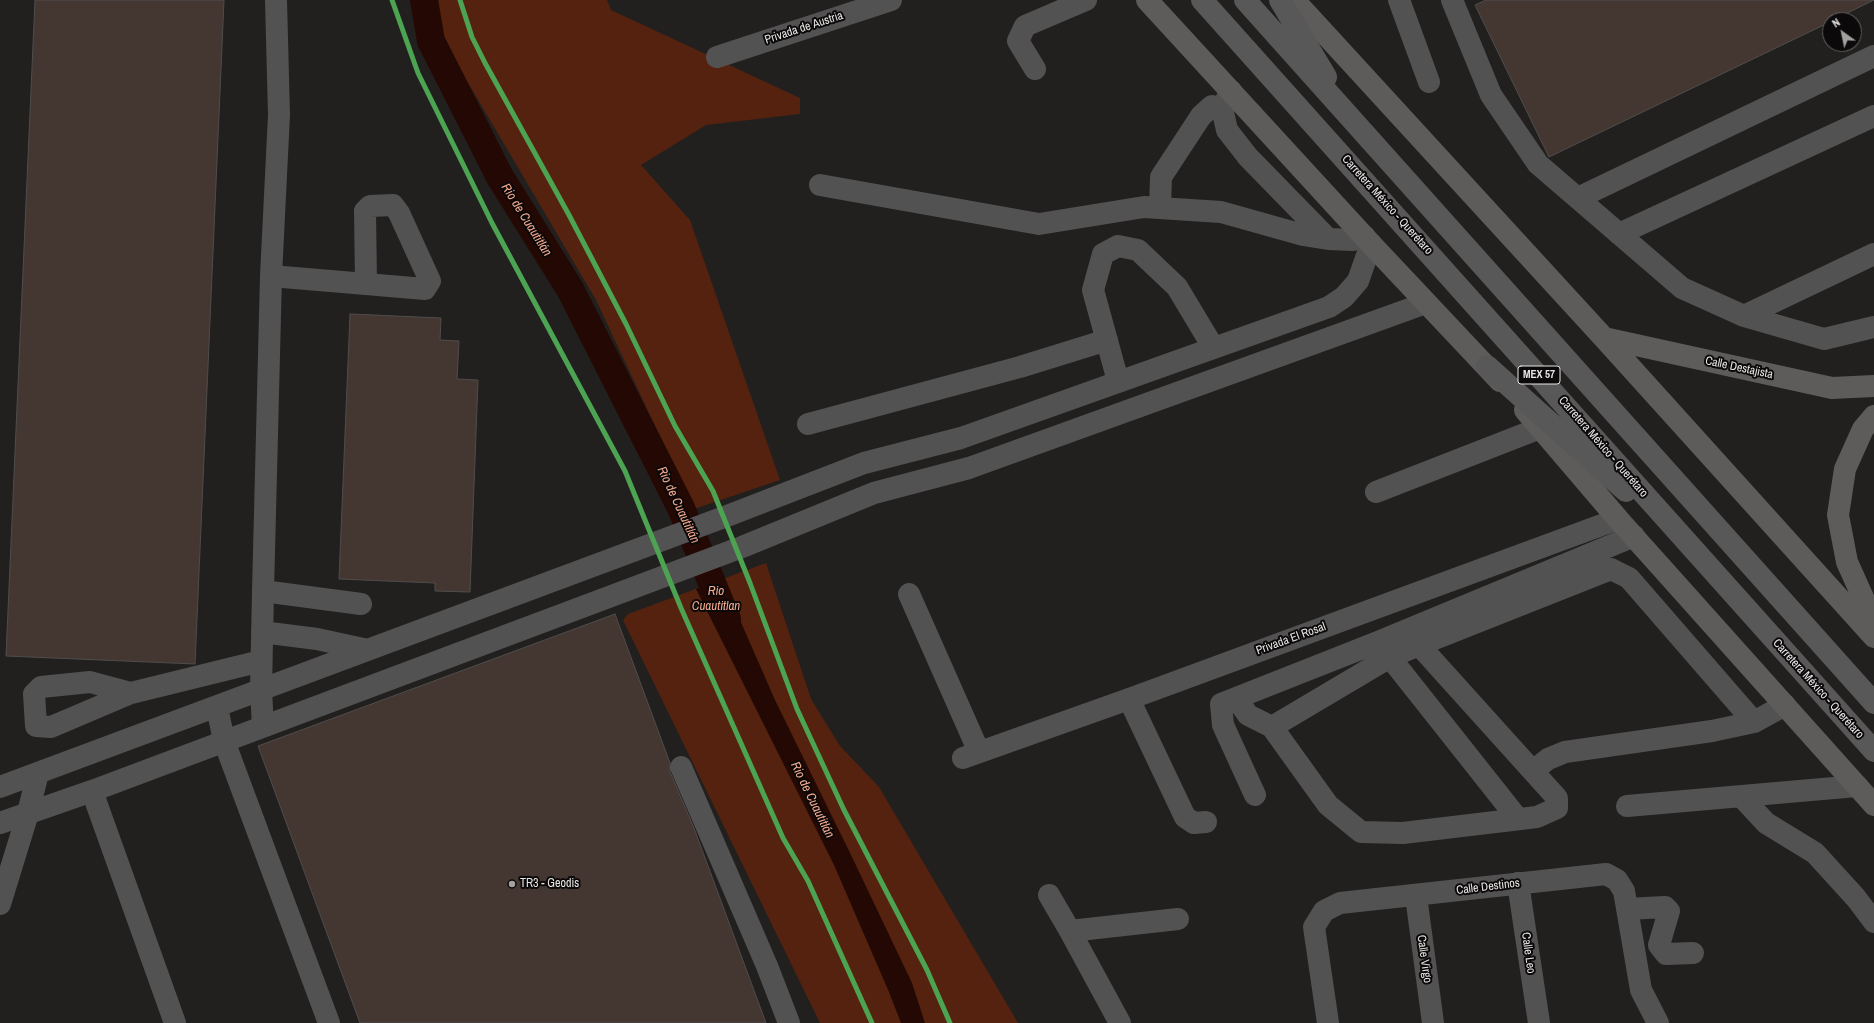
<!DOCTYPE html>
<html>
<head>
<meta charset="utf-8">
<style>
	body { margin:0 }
	#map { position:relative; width:1874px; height:1023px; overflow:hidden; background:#22201f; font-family:"Archivo Narrow",sans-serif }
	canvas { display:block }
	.north { position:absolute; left:1822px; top:12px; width:40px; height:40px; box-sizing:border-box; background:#0b0909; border:1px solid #646161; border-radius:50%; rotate:327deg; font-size:11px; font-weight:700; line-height:16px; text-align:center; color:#e9e6e5 }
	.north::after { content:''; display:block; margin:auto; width:14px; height:18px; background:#a3a1a0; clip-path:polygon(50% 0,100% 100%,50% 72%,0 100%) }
</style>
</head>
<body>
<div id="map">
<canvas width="1874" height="1023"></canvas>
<div class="north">N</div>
</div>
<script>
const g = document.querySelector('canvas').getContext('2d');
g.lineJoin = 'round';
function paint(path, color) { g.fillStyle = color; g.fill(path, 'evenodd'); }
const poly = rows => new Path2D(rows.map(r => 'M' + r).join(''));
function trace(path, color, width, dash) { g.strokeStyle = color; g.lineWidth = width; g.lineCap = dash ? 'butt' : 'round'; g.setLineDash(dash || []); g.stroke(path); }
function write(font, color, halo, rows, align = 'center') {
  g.font = font + ' "Archivo Narrow",sans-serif'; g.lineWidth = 4; g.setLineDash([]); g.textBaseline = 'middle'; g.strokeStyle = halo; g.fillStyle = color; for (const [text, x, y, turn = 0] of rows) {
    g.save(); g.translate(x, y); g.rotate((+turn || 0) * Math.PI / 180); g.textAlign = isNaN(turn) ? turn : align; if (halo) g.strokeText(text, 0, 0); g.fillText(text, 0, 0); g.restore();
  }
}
paint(poly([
	[436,0,607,0,611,10,800,98,800,114,706,125,641,165,690,220,780,480,694,509,596,300,444,42],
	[766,563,811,699,840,746,879,787,1018,1023,820,1023,623,620,628,614]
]), '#54220f');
paint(poly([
	[722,579,775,700,852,857,912,983,925,1023,901,1023,889,992,834,865,696,589]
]), '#240803');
trace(poly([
	[424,0,431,41,500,177,570,289,681,508,727,619]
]), '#240803', 28);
const building = poly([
	[35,0,224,0,195,664,6,656,35,0],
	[1486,0,1874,0,1833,20,1830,20,1830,22,1549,157,1475,5,1486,0],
	[350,314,441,318,440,340,459,341,457,379,478,380,470,592,435,591,435,583,339,579,350,314],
	[615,614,670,763,670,772,694,828,766,1023,360,1023,258,746,615,614]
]);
paint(building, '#443732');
trace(building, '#4f4d4c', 1);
trace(poly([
	[1399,0,1429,82],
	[1452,0,1491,95,1538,164,1682,288,1744,316,1824,339,1874,327],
	[717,57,891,0],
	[1035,69,1018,41,1025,26,1086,0],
	[1231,91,1222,108,1227,130,1248,157,1328,239,1353,240,1364,236],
	[820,185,1039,224,1144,207,1221,212,1303,235,1328,239],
	[1578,198,1874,56],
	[1160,208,1161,177,1201,116,1212,106,1222,108],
	[1619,234,1874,116],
	[271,276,366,284,425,289,430,281,399,213,393,205,370,206,365,211,366,284],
	[1744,316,1874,254],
	[1118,381,1093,290,1103,254,1118,246,1138,250,1177,287,1213,347],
	[808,424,1020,367,1107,340],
	[1376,492,1540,428],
	[263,591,361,604],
	[909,594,979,752],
	[262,632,317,639,368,650],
	[1419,645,1557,798,1557,808,1537,817,1403,833,1361,832,1328,805,1272,727,1390,657,1419,645,1611,569,1629,578,1754,722,1712,731,1565,752,1548,759,1533,771],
	[1381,646,1518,819],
	[131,693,90,682,41,687,34,694,36,726,51,727,131,693,261,661],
	[1236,698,1248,715,1272,727],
	[1129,699,1185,817,1194,823,1206,822],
	[217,707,224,741,329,1023],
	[1754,722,1785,705],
	[263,727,261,690,263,591,271,276,279,115,276,0],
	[963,758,1129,699,1618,519],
	[681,767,767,966,789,1023],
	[0,787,727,516,864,463,961,438,1329,307,1344,297,1358,281,1371,244],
	[92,791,175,1023],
	[1255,795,1223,725,1221,704,1378,642,1634,536],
	[1741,796,1766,823,1815,853,1856,898,1874,922],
	[1627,806,1857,786],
	[0,823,92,791,742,547,874,493,969,468,1426,303],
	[1518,883,1539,1023],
	[1049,895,1070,931,1120,1023],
	[1416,896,1433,1023],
	[0,904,28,813,38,773],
	[1627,909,1665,907,1669,911,1659,945,1666,954,1693,953],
	[1070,931,1178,919],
	[1328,1023,1314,927,1324,911,1340,903,1606,874,1617,880,1624,891,1641,990,1658,1023]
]), '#535252', 22);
trace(poly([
	[1147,0,1371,244,1500,381],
	[1294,0,1604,338,1874,637],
	[1604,338,1832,388,1874,386],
	[1525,410,1618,519,1874,805],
	[1874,416,1863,429,1845,469,1838,515,1847,562,1874,622]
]), '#5e5c5b', 22);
trace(poly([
	[1202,0,1874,751],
	[1245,0,1874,703],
	[1280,0,1326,77],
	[1487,366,1626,491]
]), '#595858', 22);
trace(poly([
	[392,0,418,73,492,223,625,471,681,608,783,838,808,881,872,1023],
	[460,0,472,37,485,63,569,215,626,324,675,426,713,491,750,583,797,709,844,810,927,970,950,1023]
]), '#4ca352', 5);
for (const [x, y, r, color] of [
	[512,884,4,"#a3a1a0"]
]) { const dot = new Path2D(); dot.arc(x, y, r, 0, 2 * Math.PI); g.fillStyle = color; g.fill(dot); trace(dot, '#0b0909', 1.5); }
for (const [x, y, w] of [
	[1539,375,42]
]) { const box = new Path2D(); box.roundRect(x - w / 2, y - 9, w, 18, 3); g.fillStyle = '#0b0909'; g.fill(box); trace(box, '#e9e6e5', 1); }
write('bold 11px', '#e9e6e5', null, [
	["MEX 57",1539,375]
]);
write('12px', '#e9e6e5', '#0b0909', [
	["Privada de Austria",804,28,-18],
	["Carretera México - Querétaro",1387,205,48],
	["Calle Destajista",1739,368,12],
	["Carretera México - Querétaro",1603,447,49],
	["Privada El Rosal",1291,639,-20],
	["Carretera México - Querétaro",1818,689,48],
	["Calle Destinos",1488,887,-7],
	["Calle Leo",1528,953,82],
	["Calle Virgo",1424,959,82]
]);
write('12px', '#e9e6e5', '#0b0909', [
	["TR3 - Geodis",520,884]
], 'left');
write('italic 13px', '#f5aa8f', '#0b0909', [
	["Rio de Cuautitlán",526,220,58],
	["Rio de Cuautitlán",678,505,65],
	["Rio",716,592],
	["Cuautitlan",716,607],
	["Rio de Cuautitlán",812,800,64]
]);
</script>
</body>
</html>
